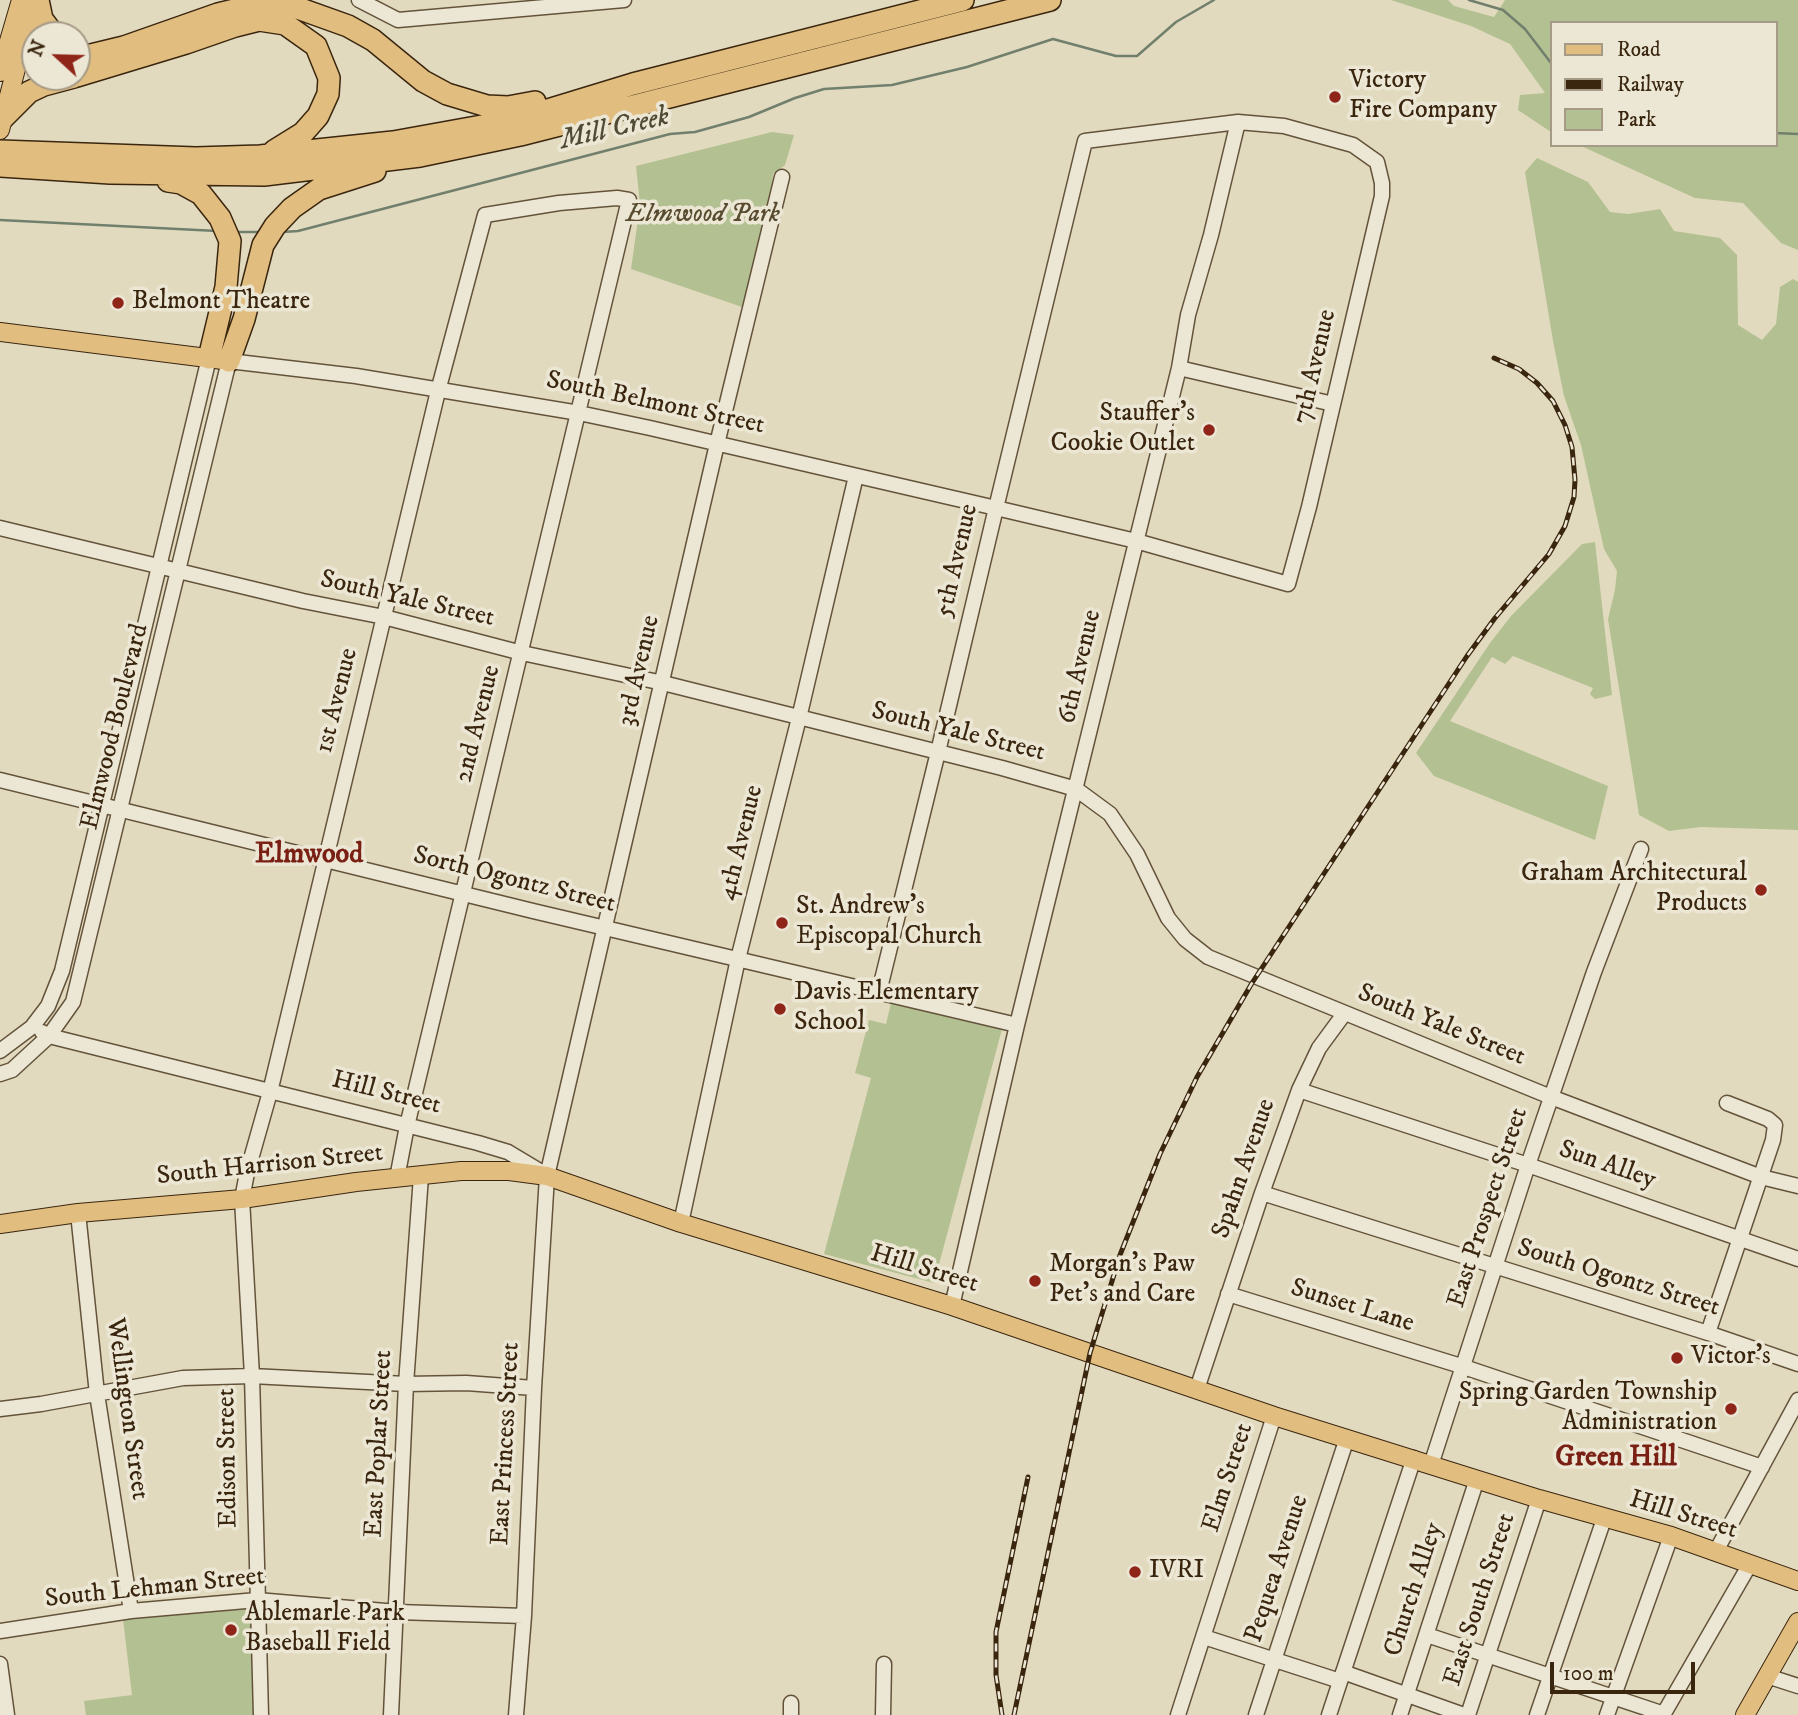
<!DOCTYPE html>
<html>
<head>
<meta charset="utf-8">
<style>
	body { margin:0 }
	#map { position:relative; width:1798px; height:1715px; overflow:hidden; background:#e2dabe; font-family:"IM FELL DW Pica",serif }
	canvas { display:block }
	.legend { position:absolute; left:1550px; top:21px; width:228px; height:126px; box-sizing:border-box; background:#ece7d5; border:2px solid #a59a86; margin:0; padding:9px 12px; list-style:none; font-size:21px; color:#3a260f }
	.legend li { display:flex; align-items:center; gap:14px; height:35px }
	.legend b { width:35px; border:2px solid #a59a86 }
	.north { position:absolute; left:21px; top:21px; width:70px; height:70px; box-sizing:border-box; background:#ece7d5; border:2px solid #a59a86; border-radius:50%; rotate:292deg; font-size:19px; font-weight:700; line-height:28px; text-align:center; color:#3a260f }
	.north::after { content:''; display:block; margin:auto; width:24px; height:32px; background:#8f2418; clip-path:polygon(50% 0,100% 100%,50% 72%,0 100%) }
	.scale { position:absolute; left:1550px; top:1662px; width:145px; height:32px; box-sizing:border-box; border:4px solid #3a260f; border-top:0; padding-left:9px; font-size:21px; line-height:24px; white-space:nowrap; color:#3a260f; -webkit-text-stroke:5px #ece7d5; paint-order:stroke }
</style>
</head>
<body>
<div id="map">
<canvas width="1798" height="1715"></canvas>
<ul class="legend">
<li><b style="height:9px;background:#e1bd7f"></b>Road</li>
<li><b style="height:9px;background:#3a260f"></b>Railway</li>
<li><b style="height:19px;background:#b3c091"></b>Park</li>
</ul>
<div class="north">N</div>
<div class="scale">100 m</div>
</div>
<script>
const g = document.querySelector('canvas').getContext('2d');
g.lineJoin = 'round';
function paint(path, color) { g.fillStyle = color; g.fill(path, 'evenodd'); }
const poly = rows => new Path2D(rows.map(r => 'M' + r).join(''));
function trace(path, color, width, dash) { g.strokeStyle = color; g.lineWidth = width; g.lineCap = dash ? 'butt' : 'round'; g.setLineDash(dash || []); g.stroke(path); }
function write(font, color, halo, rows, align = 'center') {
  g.font = font + ' "IM FELL DW Pica",serif'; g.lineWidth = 7; g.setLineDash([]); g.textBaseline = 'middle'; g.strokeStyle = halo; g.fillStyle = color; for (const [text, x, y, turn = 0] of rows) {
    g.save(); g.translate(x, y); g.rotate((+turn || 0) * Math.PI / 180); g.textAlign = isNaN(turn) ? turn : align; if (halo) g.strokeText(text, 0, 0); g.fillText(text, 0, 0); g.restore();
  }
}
paint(poly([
	[1391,0,1448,0,1454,6,1494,17,1505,0,1798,0,1798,250,1781,243,1743,203,1695,198,1579,145,1775,145,1775,23,1551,23,1551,132,1518,110,1520,95,1545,93,1510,44,1471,26],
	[772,132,794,135,785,165,773,174,772,183,774,192,745,308,631,269,640,205,636,166],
	[1537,158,1588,182,1610,212,1628,214,1660,209,1674,231,1720,238,1737,255,1738,325,1762,340,1776,324,1780,287,1793,279,1798,282,1798,830,1701,827,1669,831,1639,815,1608,619,1615,590,1617,571,1604,549,1581,445,1564,396,1553,341,1525,172],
	[1595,542,1612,695,1595,699,1590,694,1593,688,1513,656,1505,664,1492,657,1450,721,1608,786,1595,840,1434,776,1416,753,1490,643,1511,616,1582,544],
	[892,999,1002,1029,934,1283,824,1254,871,1078,855,1073,869,1020,886,1024],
	[252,1605,256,1715,86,1715,84,1701,132,1695,123,1619]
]), '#b3c091');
trace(poly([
	[1469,0,1503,10,1525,29,1551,63],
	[1775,133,1798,134],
	[0,220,217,231],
	[234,232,259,232],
	[283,232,298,231,670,134,695,132,749,117,795,98,824,89,892,85,967,67,1053,39,1116,56,1137,56,1176,22,1214,0]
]), '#717f6d', 2.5);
const minor = poly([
	[359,0,398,20,624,0],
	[1179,368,1333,404],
	[0,528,303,601,384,617,522,653,663,683,1002,768,1076,789,1110,814,1137,854,1168,918,1185,939,1208,957,1551,1097,1761,1177,1798,1186],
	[0,780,533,911,1017,1025],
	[42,1032,49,1036,478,1143,508,1152,543,1173],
	[0,1051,32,1027,48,1006,62,971,209,358],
	[0,1074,12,1070,49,1036,73,1002,229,361,356,376,579,413,650,428,996,508,1136,541,1288,584,1309,507,1382,196,1382,183,1377,162,1353,145,1284,126,1238,122,1085,141,996,508,938,752,879,992],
	[1299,1090,1528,1165,1798,1259],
	[1262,1193,1708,1333,1798,1364],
	[78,1213,97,1394,131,1611],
	[681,1223,738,959,799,718,856,476],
	[1228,1294,1461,1366,1762,1467],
	[952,1306,1017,1025,1179,368,1188,315,1211,235,1238,122],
	[1708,1333,1773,1140,1775,1125,1768,1119,1727,1103],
	[1197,1389,1262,1193,1299,1090,1319,1048,1344,1014],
	[0,1409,41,1404,183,1378,252,1376,406,1384,466,1383,534,1388],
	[1431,1465,1528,1165,1594,972,1641,849],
	[1715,1553,1798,1400],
	[0,1631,131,1611,257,1600,397,1612,524,1616],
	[1427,1635,1664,1714],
	[1204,1637,1340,1681],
	[0,1664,7,1715],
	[1343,1672,1464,1715],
	[1767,1676,1798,1686],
	[261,1715,252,1376,242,1199,247,1173,270,1092,438,391,485,215,559,203,617,198,629,200,407,1126,397,1178],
	[391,1715,406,1384,421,1176],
	[516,1715,524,1616,534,1388,547,1176,717,444,782,177],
	[791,1715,791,1703],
	[883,1715,884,1664],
	[1178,1715,1274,1416],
	[1256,1715,1347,1438],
	[1329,1715,1414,1458],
	[1400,1715,1477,1479],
	[1468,1715,1539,1499],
	[1537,1715,1604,1519],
	[1607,1715,1671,1536],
	[1663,1715,1750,1564]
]);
const major = poly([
	[0,72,21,0],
	[0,130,34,0],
	[0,332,223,360],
	[0,1224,78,1213,242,1199,356,1182,461,1171,509,1171,547,1176,681,1223,952,1306,1274,1416,1539,1499,1671,1536,1798,1581],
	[1745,1715,1798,1622]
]);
const highway = poly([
	[38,0,42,19,54,35],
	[20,47,35,50],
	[77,55,91,55,124,47,218,14,255,5,275,5,295,7,348,26,373,40,423,81,447,94,487,106,508,107,535,102],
	[77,76,186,43,235,26,259,20,285,24,316,46,329,78,328,94,318,116,303,133,274,151],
	[2,119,29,92,44,85,74,77],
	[0,151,196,158,260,156,393,142,515,120,633,84,963,0],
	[0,166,110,173,264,175,420,156,520,135,1050,0],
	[168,181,181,183,201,194,220,218,230,241,226,287,209,358],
	[229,361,244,319,263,245,275,226,292,208,319,189,375,171]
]);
trace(minor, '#64533b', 17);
trace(major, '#3a260f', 20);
trace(highway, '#3a260f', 24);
trace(minor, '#ece7d5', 14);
trace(major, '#e1bd7f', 18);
trace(highway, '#e1bd7f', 21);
const rail = poly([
	[1002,1715,996,1675,996,1632,1028,1477],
	[1014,1715,1090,1353,1120,1255,1160,1154,1197,1077,1252,983,1467,656,1495,618,1549,554,1565,526,1574,497,1575,480,1572,447,1565,425,1553,401,1537,383,1519,369,1494,358]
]);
trace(rail, '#3a260f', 5);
trace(rail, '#ece7d5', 2.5, [8]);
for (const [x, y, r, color] of [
	[1335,97,7,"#8f2418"],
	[118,303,7,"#8f2418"],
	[1209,430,7,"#8f2418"],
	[1761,890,7,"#8f2418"],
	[782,923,7,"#8f2418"],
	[780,1009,7,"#8f2418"],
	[1035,1281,7,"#8f2418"],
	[1677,1358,7,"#8f2418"],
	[1731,1409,7,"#8f2418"],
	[1135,1572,7,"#8f2418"],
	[231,1630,7,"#8f2418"]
]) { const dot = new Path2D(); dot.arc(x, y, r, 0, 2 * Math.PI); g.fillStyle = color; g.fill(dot); trace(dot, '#ece7d5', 2.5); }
write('26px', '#3a260f', '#ece7d5', [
	["Victory",1349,82],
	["Fire Company",1349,112],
	["Belmont Theatre",132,303],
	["Stauffer's",1195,415,"right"],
	["Cookie Outlet",1195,445,"right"],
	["Graham Architectural",1747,875,"right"],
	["Products",1747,905,"right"],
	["St. Andrew's",796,908],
	["Episcopal Church",796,938],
	["Davis Elementary",794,994],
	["School",794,1024],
	["Morgan's Paw",1049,1266],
	["Pet's and Care",1049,1296],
	["Victor's",1691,1358],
	["Spring Garden Township",1717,1394,"right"],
	["Administration",1717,1424,"right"],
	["IVRI",1149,1572],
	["Ablemarle Park",245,1615],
	["Baseball Field",245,1645]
], 'left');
write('italic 26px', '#584c30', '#ece7d5', [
	["Elmwood Park",703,216]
]);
write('26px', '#3a260f', '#ece7d5', [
	["7th Avenue",1316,367,-77],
	["South Belmont Street",655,404,12],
	["5th Avenue",958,561,-77],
	["South Yale Street",407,600,13],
	["6th Avenue",1081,667,-77],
	["3rd Avenue",640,671,-77],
	["1st Avenue",338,701,-76],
	["2nd Avenue",479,724,-76],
	["Elmwood Boulevard",116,727,-76],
	["South Yale Street",958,733,14],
	["4th Avenue",742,843,-76],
	["Sorth Ogontz Street",514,881,14],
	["South Yale Street",1441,1026,22],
	["Hill Street",386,1094,14],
	["South Harrison Street",270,1166,-6],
	["Sun Alley",1607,1166,19],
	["Spahn Avenue",1245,1169,-71],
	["East Prospect Street",1489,1208,-72],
	["Hill Street",924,1270,17],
	["South Ogontz Street",1618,1279,17],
	["Sunset Lane",1352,1307,17],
	["Wellington Street",126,1409,82],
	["East Poplar Street",380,1444,-87],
	["East Princess Street",507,1444,-87],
	["Edison Street",229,1458,-91],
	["Elm Street",1229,1478,-72],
	["Hill Street",1683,1516,17],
	["Pequea Avenue",1278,1569,-72],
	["South Lehman Street",155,1589,-6],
	["Church Alley",1415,1590,-72],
	["East South Street",1481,1600,-72]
]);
write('italic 28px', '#514b36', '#ece7d5', [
	["Mill Creek",615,130,-13]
]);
write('bold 28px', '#7a1f14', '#ece7d5', [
	["Elmwood",309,856],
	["Green Hill",1616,1459]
]);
</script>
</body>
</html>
